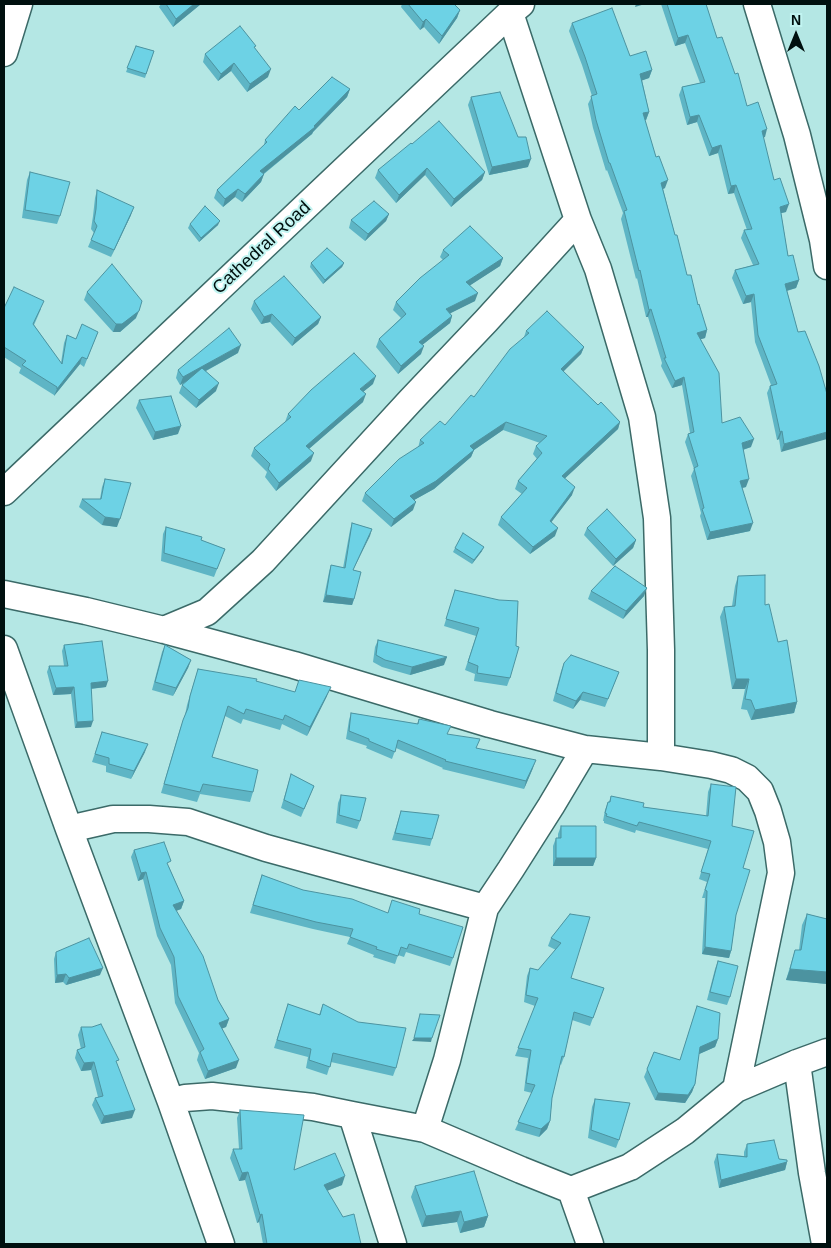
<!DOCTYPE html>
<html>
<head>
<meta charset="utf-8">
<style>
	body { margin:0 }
	#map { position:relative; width:831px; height:1248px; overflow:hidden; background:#b4e7e4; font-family:Arial,sans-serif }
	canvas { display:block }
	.frame { position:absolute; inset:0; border:5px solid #00100f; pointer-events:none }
	.north { position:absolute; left:771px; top:10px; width:50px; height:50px; -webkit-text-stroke:4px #c1f4f1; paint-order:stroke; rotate:0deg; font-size:14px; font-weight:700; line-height:20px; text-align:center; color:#00100f }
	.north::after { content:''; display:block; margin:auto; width:18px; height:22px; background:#00100f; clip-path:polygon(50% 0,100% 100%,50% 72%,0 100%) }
</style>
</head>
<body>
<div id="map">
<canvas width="831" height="1248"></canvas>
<div class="frame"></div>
<div class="north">N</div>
</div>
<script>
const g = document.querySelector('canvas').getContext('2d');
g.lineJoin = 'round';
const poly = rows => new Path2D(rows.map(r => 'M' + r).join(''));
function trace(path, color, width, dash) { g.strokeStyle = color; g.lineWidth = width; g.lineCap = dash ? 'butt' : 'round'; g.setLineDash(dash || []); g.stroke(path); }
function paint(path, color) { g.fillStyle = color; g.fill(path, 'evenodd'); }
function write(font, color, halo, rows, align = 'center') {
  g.font = font + ' Arial,sans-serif'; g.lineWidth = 4; g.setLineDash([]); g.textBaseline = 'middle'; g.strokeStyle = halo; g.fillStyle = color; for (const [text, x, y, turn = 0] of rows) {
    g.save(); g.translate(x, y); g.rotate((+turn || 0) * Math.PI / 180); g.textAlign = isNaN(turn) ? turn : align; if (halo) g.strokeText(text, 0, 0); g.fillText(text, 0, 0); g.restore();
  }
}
const street = poly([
	[757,4,797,135,823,240,827,266],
	[510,13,578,220,598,269,642,417,657,518,661,650,661,757],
	[4,53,19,4],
	[4,492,510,13,521,4],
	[4,594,86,611,164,630,294,665,490,724,585,749,551,806,511,869,485,908,266,848,188,822,149,819,113,819,69,829],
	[164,630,207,612,263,561,410,401,486,321,578,220],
	[4,649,69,829,171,1102,221,1244],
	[797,1063,812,1173,825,1244],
	[736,1089,797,1063,827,1052],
	[171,1102,185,1098,212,1096,313,1107,352,1115,425,1129,447,1060,485,908],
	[352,1115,393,1244],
	[425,1129,521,1170,571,1190,630,1167,685,1131,736,1089,781,873,777,842,768,811,760,791,747,778,731,770,711,765,661,757,585,749],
	[571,1190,590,1244]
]);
trace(street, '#3b6a68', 29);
trace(street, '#fff', 26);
paint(poly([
	[161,4,201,4,173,27,159,7],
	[402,4,454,4,460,10,457,18,439,44,424,27,420,30,401,7],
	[661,4,706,4,717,38,747,106,765,137,763,137,774,180,786,212,781,213,788,256,799,280,796,288,787,291,798,332,819,366,781,452,779,439,777,440,767,393,770,386,771,385,755,342,751,302,743,304,732,278,735,270,753,265,741,238,744,230,747,230,734,193,728,194,718,153,709,156,697,122,687,125,679,95,682,87,700,83,685,43,675,46],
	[572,23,630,56,652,70,649,78,642,80,649,112,646,120,645,120,665,188,663,189,675,235,687,275,707,330,705,338,701,339,722,423,751,447,743,450,746,487,742,488,750,531,707,540,700,516,701,513,691,476,694,469,685,442,688,434,690,433,682,385,672,388,661,366,662,363,648,317,646,317,637,278,636,279,621,219,623,213,607,170,606,171,593,128,588,104,592,96,582,65,569,31],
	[136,46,154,51,145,78,126,72],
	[255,48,268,77,247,92,231,71,218,81,203,62,205,54],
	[350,89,347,97,313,132,312,134,264,174,261,182,242,202,235,197,223,207,214,198,217,190,264,145,265,140,299,110],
	[471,97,518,137,528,167,489,175,468,105],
	[412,144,485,172,482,180,451,207,425,175,396,203,375,178,378,170],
	[30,172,60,216,57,224,22,218,27,180],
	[97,190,131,215,111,257,88,247,94,233,91,229,93,216,95,198],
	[389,214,386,221,365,241,349,228,351,220],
	[190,224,218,225,199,242,188,228],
	[443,250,503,258,500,266,470,285,475,301,450,313,452,316,450,323,422,345,421,354,398,374,376,347,379,339,401,318,393,310,396,302,443,260,440,257],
	[311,263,344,263,342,267,323,284,310,267],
	[87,292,136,318,120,332,113,332,84,300],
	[254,301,321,317,318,324,292,346,270,322,261,324,251,309],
	[4,308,41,309,34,325,61,363,64,343,67,335,76,339,98,332,84,367,80,364,54,396,54,395,19,373,21,368,4,357],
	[526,331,584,347,581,354,563,371,598,405,620,422,618,429,565,478,572,495,551,522,555,536,530,554,498,525,501,517,522,494,515,489,518,481,537,459,533,454,536,446,540,443,503,430,474,450,471,457,434,489,414,500,413,510,391,527,362,501,365,493,418,448,420,440,445,425,474,397,524,337],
	[238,353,206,371,216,391,196,408,179,393,182,385,186,382,180,385,176,378,178,370],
	[373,384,364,391,363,402,309,449,311,461,276,491,265,477,267,472,251,456,254,448,285,422,288,414],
	[139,400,178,434,153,440,136,408],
	[105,479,117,527,102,525,79,507,82,499,100,499,102,487],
	[352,523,372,529,353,570,354,599,352,605,323,602,329,572,331,565,343,568,350,530],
	[166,527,225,549,214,577,161,561,163,534],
	[587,528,636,540,633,548,613,566,584,535],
	[455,548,482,551,472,564,453,552],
	[738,576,765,605,797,702,794,713,751,720,747,710,741,709,745,689,732,689,720,617,724,607,732,606,735,586],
	[455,590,510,678,507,686,474,681,475,674,465,670,476,636,444,626],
	[591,591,644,596,623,619,588,599],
	[378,640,444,665,410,675,382,667,373,662,375,647],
	[64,645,106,687,91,689,91,727,75,728,71,694,53,695,47,672,49,666,64,666,62,651],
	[165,645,191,660,188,668,173,696,152,690,162,652],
	[564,663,619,672,605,707,580,700,573,709,553,701,561,671],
	[198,669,256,681,295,692,327,696,307,736,282,724,280,730,243,719,241,724,225,716,212,757,253,792,250,802,200,794,197,802,161,793,180,729,185,715,187,705],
	[351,713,417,724,419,719,448,735,477,748,533,768,524,789,442,769,443,768,396,748,392,759,366,748,367,746,346,739,349,720],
	[102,732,145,752,131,779,106,772,106,766,92,762],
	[291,774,314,786,301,817,281,808],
	[711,784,732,826,743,868,736,915,731,951,729,958,702,954,705,898,702,898,707,882,699,879,708,849,636,830,635,833,604,823,604,821,603,821,605,810,608,802,609,802,611,796,643,807,706,816,708,792],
	[341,795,360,821,357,829,336,823,338,803],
	[401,811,432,839,430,846,392,840],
	[561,826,596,858,593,866,553,866,553,846,556,838,558,838,558,834],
	[134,850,169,867,184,901,181,909,176,911,218,1000,229,1019,226,1027,222,1028,236,1068,205,1079,197,1060,199,1053,175,1003,171,965,157,936,143,879,138,881,131,857],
	[262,875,303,890,387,913,419,914,453,958,450,966,406,952,404,957,398,955,395,964,373,957,374,955,347,944,350,937,313,929,250,913],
	[570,914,571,978,604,988,590,1026,572,1020,564,1057,561,1065,560,1064,552,1098,550,1121,547,1129,539,1137,515,1130,532,1093,524,1091,528,1058,515,1056,535,1006,524,1002,527,976,530,968,538,970,556,950,548,946,551,938],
	[807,914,827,919,827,984,786,980,795,950,799,950,802,925],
	[56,952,100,975,66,985,63,982,55,983,54,959],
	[718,961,730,997,727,1005,707,1000,715,969],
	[288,1004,319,1015,323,1004,396,1068,393,1076,331,1062,327,1075,306,1068,308,1057,274,1048],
	[697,1006,718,1039,715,1047,699,1054,695,1084,692,1092,685,1103,655,1100,644,1077,654,1052,680,1060],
	[81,1027,117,1064,132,1118,101,1124,92,1105,95,1098,98,1097,91,1070,81,1071,75,1058,77,1050,81,1049,78,1035],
	[595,1099,619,1140,616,1148,588,1138,592,1107],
	[240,1110,294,1170,342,1185,327,1191,343,1217,361,1244,263,1244,259,1222,257,1223,245,1180,239,1181,230,1158,233,1149,239,1149,237,1118],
	[747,1144,779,1159,787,1162,785,1170,719,1188,714,1162,717,1154,744,1156,744,1152],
	[415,1186,488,1216,484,1227,460,1233,457,1222,422,1227,411,1197]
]), '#5eb5c5');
paint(poly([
	[194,4,201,4,173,27,176,19],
	[636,4,645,4,635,7],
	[460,10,457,18,439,44,442,36],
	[426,19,424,27,420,30,423,22],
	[688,35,685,43,675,46,678,38],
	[234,63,231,71,218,81,221,74],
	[271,69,268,77,247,92,250,84],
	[652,70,649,78,638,82,640,74],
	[350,89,347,97,313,132,312,134,257,179,260,171,314,126],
	[649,112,646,120,640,121,643,113],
	[699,115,697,122,687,125,690,117],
	[767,129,765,137,759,139,762,131],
	[721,145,718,153,709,156,712,148],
	[531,159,528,167,489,175,492,167],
	[427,168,425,175,396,203,399,195],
	[485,172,482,180,451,207,454,199],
	[264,174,261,182,242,202,245,194],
	[668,180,665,188,658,191,661,183],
	[736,185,734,193,728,194,731,186],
	[238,189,235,197,223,207,225,199],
	[789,204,786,212,777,214,780,207],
	[134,207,131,215,111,257,114,250],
	[389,214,386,221,365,241,368,234],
	[220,221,218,225,199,242,201,238],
	[503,258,500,266,463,290,466,282],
	[344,263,342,267,323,284,325,280],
	[799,280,796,288,782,292,785,284],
	[478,293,475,301,443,317,446,309],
	[754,294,751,302,743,304,746,296],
	[651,309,648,317,646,317,649,310],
	[139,311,136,318,120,332,113,332,116,324],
	[272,314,270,322,261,324,264,317],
	[452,316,450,323,416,350,419,342],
	[321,317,318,324,292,346,295,338],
	[707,330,705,338,694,341,697,333],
	[241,345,238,353,180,385,183,377],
	[424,346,421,354,398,374,401,366],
	[584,347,581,354,558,377,561,369],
	[82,357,80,364,54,396,57,389],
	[376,376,373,384,358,396,360,389],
	[684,377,682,385,672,388,675,381],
	[219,383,216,391,196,408,199,400],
	[366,394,363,402,303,454,306,446],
	[506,422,503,430,474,450,471,457,434,489,407,504,410,496,470,446],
	[620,422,618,429,559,484,562,476],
	[181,426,178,434,153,440,155,432],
	[782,431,779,439,777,440,780,432],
	[827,432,827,439,781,452,784,444],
	[754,439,751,447,739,451,742,443],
	[314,453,311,461,276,491,279,483],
	[749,479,746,487,737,489,740,481],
	[575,487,572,495,547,528,550,521],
	[416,502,413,510,391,527,394,519],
	[105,517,120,519,117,527,102,525],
	[753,523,750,531,707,540,710,532],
	[558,528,555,536,530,554,533,547],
	[372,529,370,536,350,576,353,570],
	[636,540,633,548,613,566,616,559],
	[484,547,482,551,472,564,474,560],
	[647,588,644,596,623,619,626,611],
	[326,595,354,599,352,605,323,602],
	[447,657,444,665,410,675,412,667],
	[191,660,188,668,173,696,176,688],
	[736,679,749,679,745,689,732,689],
	[108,681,106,687,88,689,91,683],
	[74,687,71,694,53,695,56,688],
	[331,687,327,696,307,736,310,727],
	[583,692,580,700,573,709,576,701],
	[797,702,794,713,751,720,755,710],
	[93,721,91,727,75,728,77,722],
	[148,744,145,752,131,779,134,771],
	[536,760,533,768,524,789,526,781],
	[556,858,596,858,593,866,553,866],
	[146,872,143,879,138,881,141,873],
	[184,901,181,909,170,913,173,905],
	[705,947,731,951,729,958,702,954],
	[103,968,100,975,66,985,69,978],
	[790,969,827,972,827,984,786,980],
	[66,974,63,982,55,983,57,975],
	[229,1019,226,1027,216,1031,219,1023],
	[414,1038,432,1038,431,1042,412,1041],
	[718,1039,715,1047,697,1055,700,1047],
	[239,1060,236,1068,205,1079,208,1071],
	[94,1062,91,1070,81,1071,84,1063],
	[695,1084,692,1092,685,1103,655,1100,658,1093],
	[135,1110,132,1118,101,1124,104,1116],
	[550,1121,547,1129,539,1137,541,1129],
	[787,1162,785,1170,719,1188,721,1180],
	[248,1172,245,1180,239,1181,242,1173],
	[345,1176,342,1185,321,1193,324,1185],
	[461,1211,457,1222,422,1227,426,1216],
	[262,1214,259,1222,257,1223,260,1215],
	[488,1216,484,1227,460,1233,464,1222]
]), '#4c93a0');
const building = poly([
	[166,4,194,4,176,19,166,4],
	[408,4,454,4,460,10,442,36,426,19,423,22,408,4],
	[667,4,706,4,717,38,722,37,735,74,738,73,747,106,758,102,767,129,762,131,774,180,780,178,789,204,780,207,788,256,793,255,799,280,785,284,798,332,805,331,819,366,827,394,827,432,784,444,782,431,780,432,770,386,777,384,758,335,754,294,746,296,735,270,759,264,744,230,752,229,736,185,731,186,721,145,712,148,699,115,690,117,682,87,705,82,688,35,678,38,667,4],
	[612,8,630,56,646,51,652,70,640,74,649,112,643,113,656,157,659,156,668,180,661,183,675,235,677,235,687,275,691,275,698,305,699,304,707,330,697,333,719,373,722,423,740,417,754,439,742,443,749,479,740,481,753,523,710,532,702,509,704,508,694,468,698,466,688,434,694,432,684,377,675,381,664,358,666,358,651,309,649,310,640,270,639,271,624,211,627,210,610,163,609,163,596,120,591,96,597,94,585,57,572,23,612,8],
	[240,26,256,46,254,47,271,69,250,84,234,63,221,74,205,54,240,26],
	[136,46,154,51,146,74,127,68,136,46],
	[332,77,350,89,314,126,315,127,260,171,264,174,245,194,238,189,225,199,217,190,267,142,265,140,295,106,299,110,332,77],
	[500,92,518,137,526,137,531,159,492,167,471,97,500,92],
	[439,121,485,172,454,199,427,168,399,195,378,170,411,143,412,144,439,121],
	[30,172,70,182,60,216,25,210,30,172],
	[97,190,134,207,114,250,91,240,97,226,94,221,96,209,97,190],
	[374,201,389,214,368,234,351,220,374,201],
	[205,206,220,221,201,238,190,224,205,206],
	[470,226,503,258,466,282,478,293,446,309,452,316,419,342,424,346,401,366,379,339,406,314,396,302,420,278,449,255,443,250,470,226],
	[327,248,344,263,325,280,311,263,327,248],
	[112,264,142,301,139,311,122,324,116,324,87,292,112,264],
	[284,276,321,317,295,338,272,314,264,317,254,301,284,276],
	[14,287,44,301,33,324,62,364,67,335,76,339,82,324,98,332,87,359,82,357,57,389,57,387,22,365,26,361,4,347,4,308,14,287],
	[547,311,584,347,561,369,598,405,601,402,620,422,562,476,575,487,550,521,558,528,533,547,501,517,527,488,518,481,542,453,536,446,547,436,506,422,470,446,474,450,436,481,410,496,416,502,394,519,365,493,399,459,424,443,420,440,440,421,445,425,471,395,474,397,510,349,529,333,526,331,547,311],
	[229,328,241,345,183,377,178,370,229,328],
	[354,353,376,376,360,389,366,394,306,446,314,453,279,483,268,469,270,464,254,448,291,417,288,414,311,390,354,353],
	[202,368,219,383,199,400,182,385,202,368],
	[171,396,181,426,155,432,139,400,171,396],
	[105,479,131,483,120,519,105,517,82,499,101,499,105,479],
	[607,509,636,540,616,559,587,528,607,509],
	[352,523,372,529,353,570,361,572,354,599,326,595,331,565,345,568,352,523],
	[166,527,202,537,201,540,225,549,217,569,164,553,166,527],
	[463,533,484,547,474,560,455,548,463,533],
	[615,566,647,588,626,611,591,591,615,566],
	[765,575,765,605,769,604,778,642,787,640,797,702,755,710,751,700,745,699,749,679,736,679,724,607,735,606,738,576,765,575],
	[455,590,499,600,518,601,516,646,519,647,510,678,477,673,478,666,468,662,479,628,446,619,455,590],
	[378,640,447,657,412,667,385,660,376,655,378,640],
	[102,641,108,681,91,683,93,721,77,722,74,687,56,688,49,666,68,666,64,645,102,641],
	[165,645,191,660,176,688,155,682,165,645],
	[571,655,619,672,608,699,583,692,576,701,556,693,564,663,571,655],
	[198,669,257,679,256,681,295,692,299,680,331,687,310,727,285,715,283,720,246,709,244,714,228,706,212,757,258,770,253,792,203,784,200,792,164,784,183,720,188,708,190,696,198,669],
	[351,713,418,724,419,719,451,726,447,734,480,739,476,748,536,760,526,781,445,761,446,760,398,740,395,752,369,741,369,739,349,731,351,713],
	[102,732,148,744,134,771,109,764,109,758,95,754,102,732],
	[291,774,314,786,304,809,284,800,291,774],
	[711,784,736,787,732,826,754,831,743,868,750,870,736,915,731,951,705,947,707,891,705,890,710,874,701,872,711,841,639,822,637,826,606,816,607,814,605,813,608,802,610,802,611,796,644,803,643,807,708,816,711,784],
	[341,795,366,798,360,821,339,815,341,795],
	[401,811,439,815,432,839,395,833,401,811],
	[561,826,596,826,596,858,556,858,556,838,561,838,561,826],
	[164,842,171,861,167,863,184,901,173,905,203,956,218,1000,229,1019,219,1023,239,1060,208,1071,200,1052,204,1049,178,996,174,957,160,928,146,872,141,873,134,850,164,842],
	[262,875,303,890,352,899,388,913,392,900,420,909,419,914,463,927,453,958,409,944,407,949,401,947,398,956,376,949,377,947,350,937,353,929,316,922,253,905,262,875],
	[570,914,590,917,571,978,604,988,593,1018,574,1012,564,1057,562,1056,552,1098,550,1121,541,1129,518,1122,535,1085,526,1083,531,1050,518,1048,538,998,526,995,530,968,538,970,561,943,551,938,570,914],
	[807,914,827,919,827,972,790,969,795,950,801,950,807,914],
	[89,938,103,968,69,978,66,974,57,975,56,952,89,938],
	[718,961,738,966,730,997,710,992,718,961],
	[288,1004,320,1015,323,1004,358,1022,406,1028,396,1068,333,1053,330,1067,309,1060,311,1049,277,1040,288,1004],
	[697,1006,720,1013,718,1039,700,1047,695,1084,688,1095,658,1093,647,1069,654,1052,680,1060,697,1006],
	[420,1014,440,1015,432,1038,414,1038,420,1014],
	[101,1024,119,1060,116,1061,135,1110,104,1116,95,1098,103,1096,94,1062,84,1063,77,1050,85,1047,81,1027,92,1027,101,1024],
	[595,1099,630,1103,619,1140,591,1130,595,1099],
	[240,1110,304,1115,294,1170,335,1153,345,1176,324,1185,343,1217,354,1214,361,1244,267,1244,262,1214,260,1215,248,1172,242,1173,233,1149,242,1149,240,1110],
	[774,1140,779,1159,787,1160,787,1162,721,1180,717,1154,747,1157,747,1144,774,1140],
	[474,1171,488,1216,464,1222,461,1211,426,1216,415,1186,474,1171]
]);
paint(building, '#6dd2e5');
trace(building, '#4c93a0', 1);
write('18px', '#00100f', '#c1f4f1', [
	["Cathedral Road",262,248,-43]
]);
</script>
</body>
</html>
